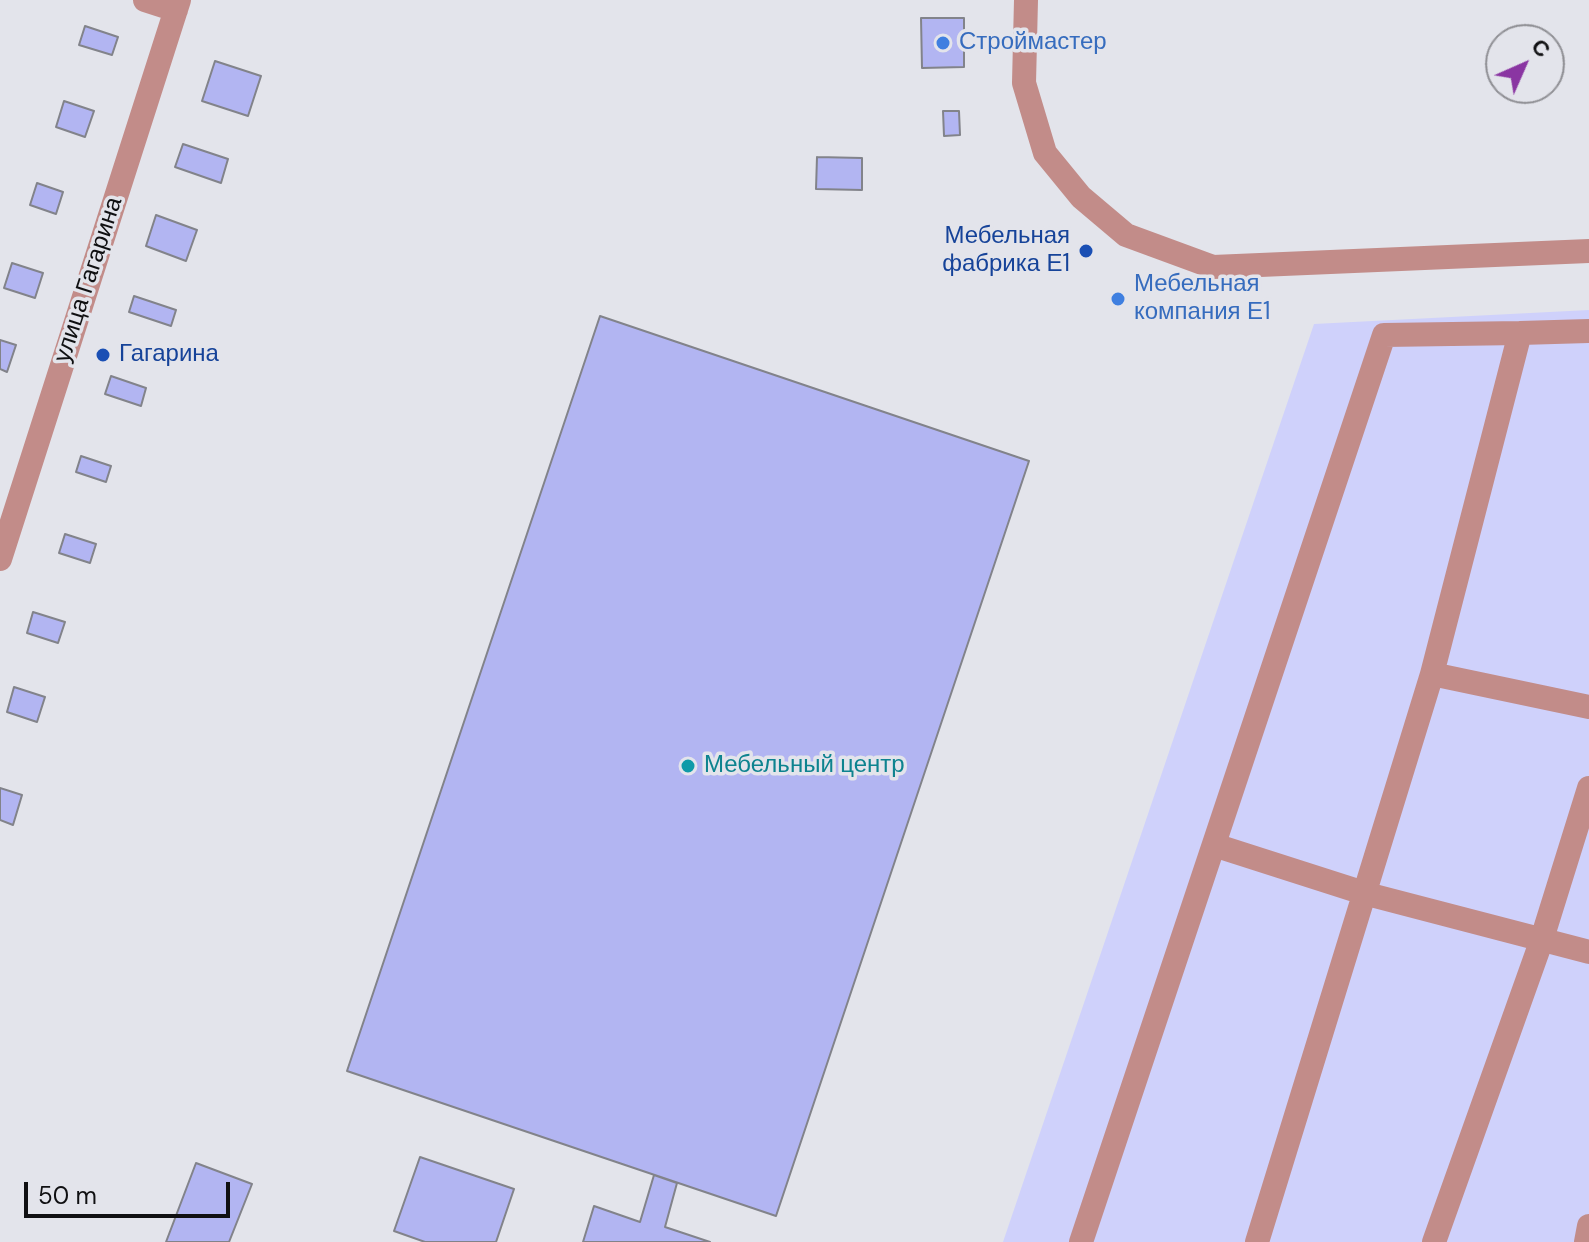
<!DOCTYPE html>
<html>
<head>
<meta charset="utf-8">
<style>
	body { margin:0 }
	#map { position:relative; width:1589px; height:1242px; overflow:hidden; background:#e3e4eb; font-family:"DM Sans",sans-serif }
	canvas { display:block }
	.north { position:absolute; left:1485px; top:24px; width:80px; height:80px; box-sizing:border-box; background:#e3e4eb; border:2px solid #8f8f94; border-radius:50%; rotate:45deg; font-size:22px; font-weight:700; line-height:32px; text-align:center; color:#101012 }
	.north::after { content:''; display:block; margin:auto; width:28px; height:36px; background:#8a35a2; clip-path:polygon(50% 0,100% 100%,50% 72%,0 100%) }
	.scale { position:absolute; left:24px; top:1182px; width:206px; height:36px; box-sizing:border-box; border:4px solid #101012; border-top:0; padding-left:10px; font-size:24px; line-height:28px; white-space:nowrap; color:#101012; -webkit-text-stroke:6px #e3e4eb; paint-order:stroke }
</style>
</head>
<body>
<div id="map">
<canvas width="1589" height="1242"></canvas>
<div class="north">С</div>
<div class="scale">50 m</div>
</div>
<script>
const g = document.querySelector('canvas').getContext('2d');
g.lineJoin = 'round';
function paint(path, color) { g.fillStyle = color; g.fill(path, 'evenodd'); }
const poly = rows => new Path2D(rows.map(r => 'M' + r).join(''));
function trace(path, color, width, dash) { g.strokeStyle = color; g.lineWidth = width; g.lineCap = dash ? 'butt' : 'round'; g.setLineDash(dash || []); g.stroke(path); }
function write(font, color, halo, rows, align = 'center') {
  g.font = font + ' "DM Sans",sans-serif'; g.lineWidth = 7; g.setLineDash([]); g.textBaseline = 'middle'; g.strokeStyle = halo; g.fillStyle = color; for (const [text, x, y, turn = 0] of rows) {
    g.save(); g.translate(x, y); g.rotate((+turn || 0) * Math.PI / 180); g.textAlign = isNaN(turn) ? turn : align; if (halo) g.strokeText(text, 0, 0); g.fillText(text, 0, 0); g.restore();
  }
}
paint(poly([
	[1589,310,1589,1242,1003,1242,1314,324]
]), '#cfd1fb');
const building = poly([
	[921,18,964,18,964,67,922,68,921,18],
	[85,26,118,37,112,55,79,45,85,26],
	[215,61,261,76,248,116,202,101,215,61],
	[64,101,94,111,85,137,56,127,64,101],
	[943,111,959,111,960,135,944,136,943,111],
	[183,144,228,159,221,183,175,167,183,144],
	[817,157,862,158,862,190,816,189,817,157],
	[37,183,63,192,56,214,30,205,37,183],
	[156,215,197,230,186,261,146,246,156,215],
	[12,263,43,273,35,298,4,288,12,263],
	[134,296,176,310,171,326,129,312,134,296],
	[600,316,1029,461,776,1216,347,1071,600,316],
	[0,340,16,345,7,372,0,369,0,340],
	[111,376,146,388,141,406,105,394,111,376],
	[81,456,111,466,106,482,76,472,81,456],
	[65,534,96,544,90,563,59,553,65,534],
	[33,612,65,622,58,643,27,633,33,612],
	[14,687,45,697,37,722,7,712,14,687],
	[0,788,22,795,13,825,0,820,0,788],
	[420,1157,514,1189,496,1242,425,1242,394,1231,420,1157],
	[196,1163,252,1184,229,1242,166,1242,196,1163],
	[654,1175,677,1183,665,1227,710,1242,583,1242,594,1206,640,1222,654,1175]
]);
paint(building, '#b2b5f2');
trace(building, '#82838a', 2);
trace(poly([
	[145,0,176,10],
	[1026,0,1024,83,1045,153,1081,197,1126,235,1213,267,1589,251],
	[0,559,179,0],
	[1432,674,1589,707],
	[1214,845,1367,894,1589,952],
	[1081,1242,1384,335,1520,333],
	[1257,1242,1432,674,1520,333,1589,331],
	[1434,1242,1541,942,1589,788],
	[1586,1242,1589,1226]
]), '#c28c89', 24);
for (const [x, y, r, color] of [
	[943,43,8,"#3f7fe0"],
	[1086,251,8,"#1a4fb4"],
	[1118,299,8,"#3f7fe0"],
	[103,355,8,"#1a4fb4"],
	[688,766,8,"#0f9aa8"]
]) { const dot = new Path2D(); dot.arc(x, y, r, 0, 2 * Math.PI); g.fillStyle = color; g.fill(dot); trace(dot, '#e3e4eb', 3); }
write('24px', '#366cbe', '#e3e4eb', [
	["Строймастер",959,43],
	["Мебельная",1134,285],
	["компания Е1",1134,313]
], 'left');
write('24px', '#164399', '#e3e4eb', [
	["Мебельная",1070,237],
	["фабрика Е1",1070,265],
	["Гагарина",119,355,"left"]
], 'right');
write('24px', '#101012', '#e3e4eb', [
	["улица Гагарина",89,280,-72]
]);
write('24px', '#0d838f', '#e3e4eb', [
	["Мебельный центр",704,766]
], 'left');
</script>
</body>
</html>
